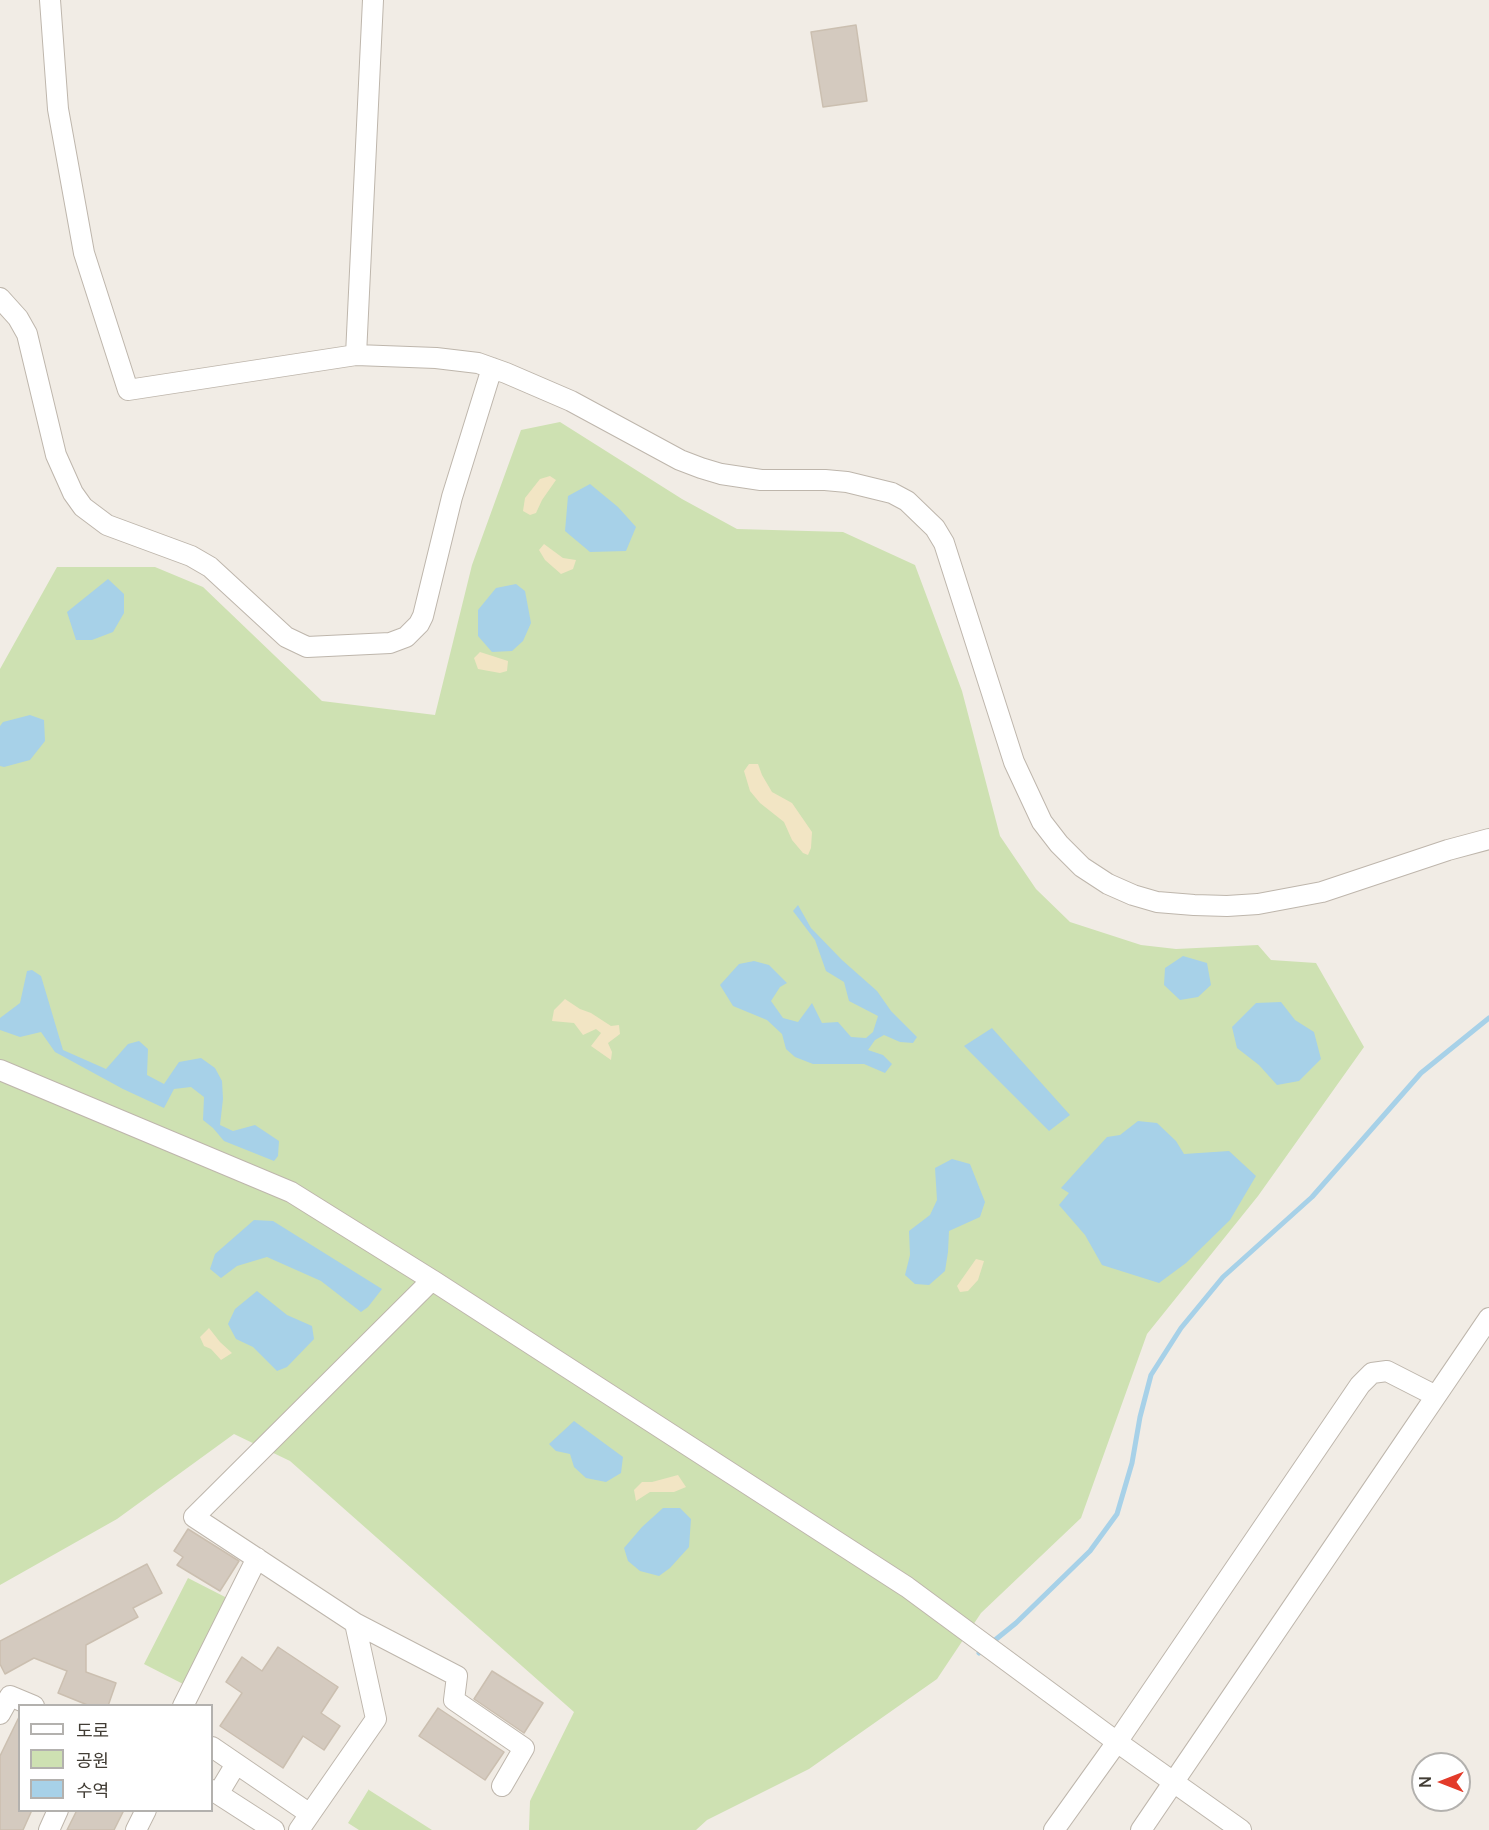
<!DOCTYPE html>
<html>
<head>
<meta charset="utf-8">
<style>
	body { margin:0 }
	#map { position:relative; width:1489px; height:1830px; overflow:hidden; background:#f1ece5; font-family:Manrope,"Noto Sans KR",sans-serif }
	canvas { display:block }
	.legend { position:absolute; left:18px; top:1704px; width:195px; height:108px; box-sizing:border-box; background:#fff; border:2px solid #b3b1ae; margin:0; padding:8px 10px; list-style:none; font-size:18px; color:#423d35 }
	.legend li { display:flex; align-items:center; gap:12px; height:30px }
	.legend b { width:30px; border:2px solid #b3b1ae }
	.north { position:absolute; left:1411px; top:1752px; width:60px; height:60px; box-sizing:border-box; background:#fff; border:2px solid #b3b1ae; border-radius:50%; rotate:270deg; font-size:16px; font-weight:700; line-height:24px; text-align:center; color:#423d35 }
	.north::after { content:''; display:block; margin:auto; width:21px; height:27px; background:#e33b2a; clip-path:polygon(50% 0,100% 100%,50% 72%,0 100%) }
</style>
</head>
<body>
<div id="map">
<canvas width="1489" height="1830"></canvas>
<ul class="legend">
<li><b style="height:8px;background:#fff"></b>도로</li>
<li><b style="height:16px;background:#cee1b2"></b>공원</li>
<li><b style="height:16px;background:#a7d1e8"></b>수역</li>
</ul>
<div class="north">N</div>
</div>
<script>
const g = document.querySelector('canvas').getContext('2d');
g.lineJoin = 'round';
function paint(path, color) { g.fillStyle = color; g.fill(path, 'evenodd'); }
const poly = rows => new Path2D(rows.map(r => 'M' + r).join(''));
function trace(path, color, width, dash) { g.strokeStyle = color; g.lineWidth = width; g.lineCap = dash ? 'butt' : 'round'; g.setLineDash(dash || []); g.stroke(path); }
paint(poly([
	[560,422,682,499,737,529,843,532,915,565,962,691,1000,836,1036,889,1070,922,1141,945,1176,949,1258,945,1271,960,1316,963,1364,1047,1258,1196,1147,1334,1081,1518,981,1613,937,1679,809,1769,707,1820,696,1830,529,1830,530,1801,574,1712,290,1461,234,1434,117,1519,0,1585,0,669,57,567,155,567,203,587,322,701,435,715,472,565,521,430],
	[188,1578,229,1599,185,1685,144,1664],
	[369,1789,369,1790,432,1830,359,1830,348,1823]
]), '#cee1b2');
paint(poly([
	[550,476,556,480,542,500,536,513,530,515,523,511,525,498,540,479],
	[544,544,563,558,576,560,573,569,561,574,545,560,539,550],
	[480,652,508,661,507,671,500,673,478,669,474,658],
	[749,764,758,764,762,775,772,792,792,803,812,832,811,848,808,855,803,853,792,840,784,822,760,803,750,791,744,771],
	[565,999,580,1009,591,1013,611,1026,619,1025,620,1034,608,1043,612,1052,611,1060,591,1046,601,1033,596,1029,583,1035,574,1023,552,1021,554,1010],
	[976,1259,984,1261,978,1280,968,1291,960,1292,957,1286],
	[209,1328,220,1342,232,1353,221,1360,211,1349,204,1346,200,1337],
	[678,1475,686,1487,674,1492,650,1492,636,1501,634,1490,642,1482,652,1482]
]), '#f2e5c4');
paint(poly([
	[590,484,618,507,636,527,626,551,590,552,565,531,568,496],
	[108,579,124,594,124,613,113,632,92,640,76,640,67,612],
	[516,584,525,591,531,623,523,641,512,651,492,652,478,636,478,610,496,588],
	[30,715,44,720,45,741,30,760,4,767,0,766,0,726,3,722],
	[798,905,811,928,842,960,877,991,891,1011,917,1037,913,1043,900,1042,884,1035,875,1040,868,1050,883,1055,892,1064,885,1073,864,1064,813,1064,795,1057,786,1049,782,1034,767,1020,733,1006,720,985,739,964,754,961,769,965,787,983,780,987,771,1001,783,1018,798,1022,812,1003,822,1023,838,1022,851,1037,866,1038,873,1032,878,1016,849,1001,844,982,826,971,815,940,793,911],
	[1183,956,1207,963,1211,985,1198,997,1180,1000,1164,985,1165,968],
	[32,970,41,976,63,1050,106,1069,128,1044,139,1041,148,1049,147,1075,164,1084,179,1062,201,1058,215,1068,222,1081,223,1099,220,1125,233,1131,255,1125,279,1141,278,1156,274,1161,224,1141,213,1128,203,1120,204,1097,191,1087,174,1089,164,1108,123,1089,55,1052,41,1032,20,1037,0,1030,0,1018,20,1003,27,971],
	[1281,1002,1295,1020,1314,1032,1321,1059,1299,1081,1277,1085,1259,1065,1237,1048,1232,1027,1256,1003],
	[992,1028,1070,1115,1049,1131,964,1046],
	[1138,1121,1157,1123,1176,1141,1184,1154,1229,1151,1256,1176,1230,1220,1186,1263,1159,1283,1102,1265,1085,1235,1059,1205,1069,1193,1061,1188,1107,1137,1120,1135],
	[952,1159,970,1164,985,1202,980,1217,949,1231,948,1252,945,1271,929,1285,915,1284,905,1275,910,1255,909,1231,930,1215,937,1200,935,1168],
	[254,1220,273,1221,382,1289,368,1307,361,1312,321,1281,267,1257,237,1266,221,1278,210,1269,215,1254],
	[257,1291,287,1315,312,1326,314,1339,287,1367,277,1371,253,1347,236,1339,228,1324,235,1309],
	[574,1421,623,1457,621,1473,606,1482,586,1478,574,1467,570,1454,556,1451,549,1444],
	[663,1508,680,1508,691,1519,689,1547,670,1568,659,1576,640,1571,628,1561,624,1548,642,1527]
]), '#a7d1e8');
trace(poly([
	[979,1653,1016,1623,1090,1551,1117,1514,1132,1463,1140,1417,1151,1375,1181,1328,1223,1277,1312,1197,1421,1073,1489,1018]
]), '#a7d1e8', 5);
const building = poly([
	[856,25,867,101,823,107,811,32,856,25],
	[188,1529,239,1561,220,1591,177,1565,183,1557,174,1551,188,1529],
	[147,1564,162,1593,133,1608,138,1617,86,1645,86,1672,116,1683,108,1706,90,1706,58,1693,67,1671,34,1658,5,1674,0,1664,0,1641,147,1564],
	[278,1647,338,1687,321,1713,340,1726,324,1750,303,1736,283,1768,220,1726,242,1693,226,1682,242,1657,262,1671,278,1647],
	[492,1671,543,1703,524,1733,474,1699,492,1671],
	[438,1708,504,1752,485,1780,419,1736,438,1708],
	[20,1715,20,1810,32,1810,23,1830,0,1830,0,1756,20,1715],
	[77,1810,124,1810,114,1830,67,1830,77,1810]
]);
paint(building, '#d4cabf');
trace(building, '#cbbfb0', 1.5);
const minor = poly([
	[50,0,58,109,84,253,128,390,356,355],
	[373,0,356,355,436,358,478,363,506,373,571,401,680,460,701,468,721,474,761,480,825,480,847,482,892,493,907,501,935,528,944,543,1014,762,1042,822,1059,844,1082,867,1108,884,1133,895,1157,902,1194,905,1227,906,1258,904,1322,892,1448,850,1489,839],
	[0,298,18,318,27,334,56,455,73,493,83,507,107,525,191,556,210,567,286,637,307,647,390,643,406,637,419,624,423,616,452,497,492,368],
	[0,1070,291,1192,432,1280],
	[355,1623,457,1676,454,1700,524,1748,502,1786],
	[183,1706,257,1558],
	[0,1714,10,1696,34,1706],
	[212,1747,310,1814,299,1830],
	[212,1790,274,1830],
	[218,1794,236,1764],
	[310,1814,376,1719,355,1623,194,1517,432,1280,907,1587,1117,1742,1360,1385,1372,1373,1387,1371,1436,1396],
	[49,1830,58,1810],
	[136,1830,146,1810],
	[1054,1830,1117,1742,1241,1830],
	[1141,1830,1489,1318]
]);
trace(minor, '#beb6ac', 22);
trace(minor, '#fff', 20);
</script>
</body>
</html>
